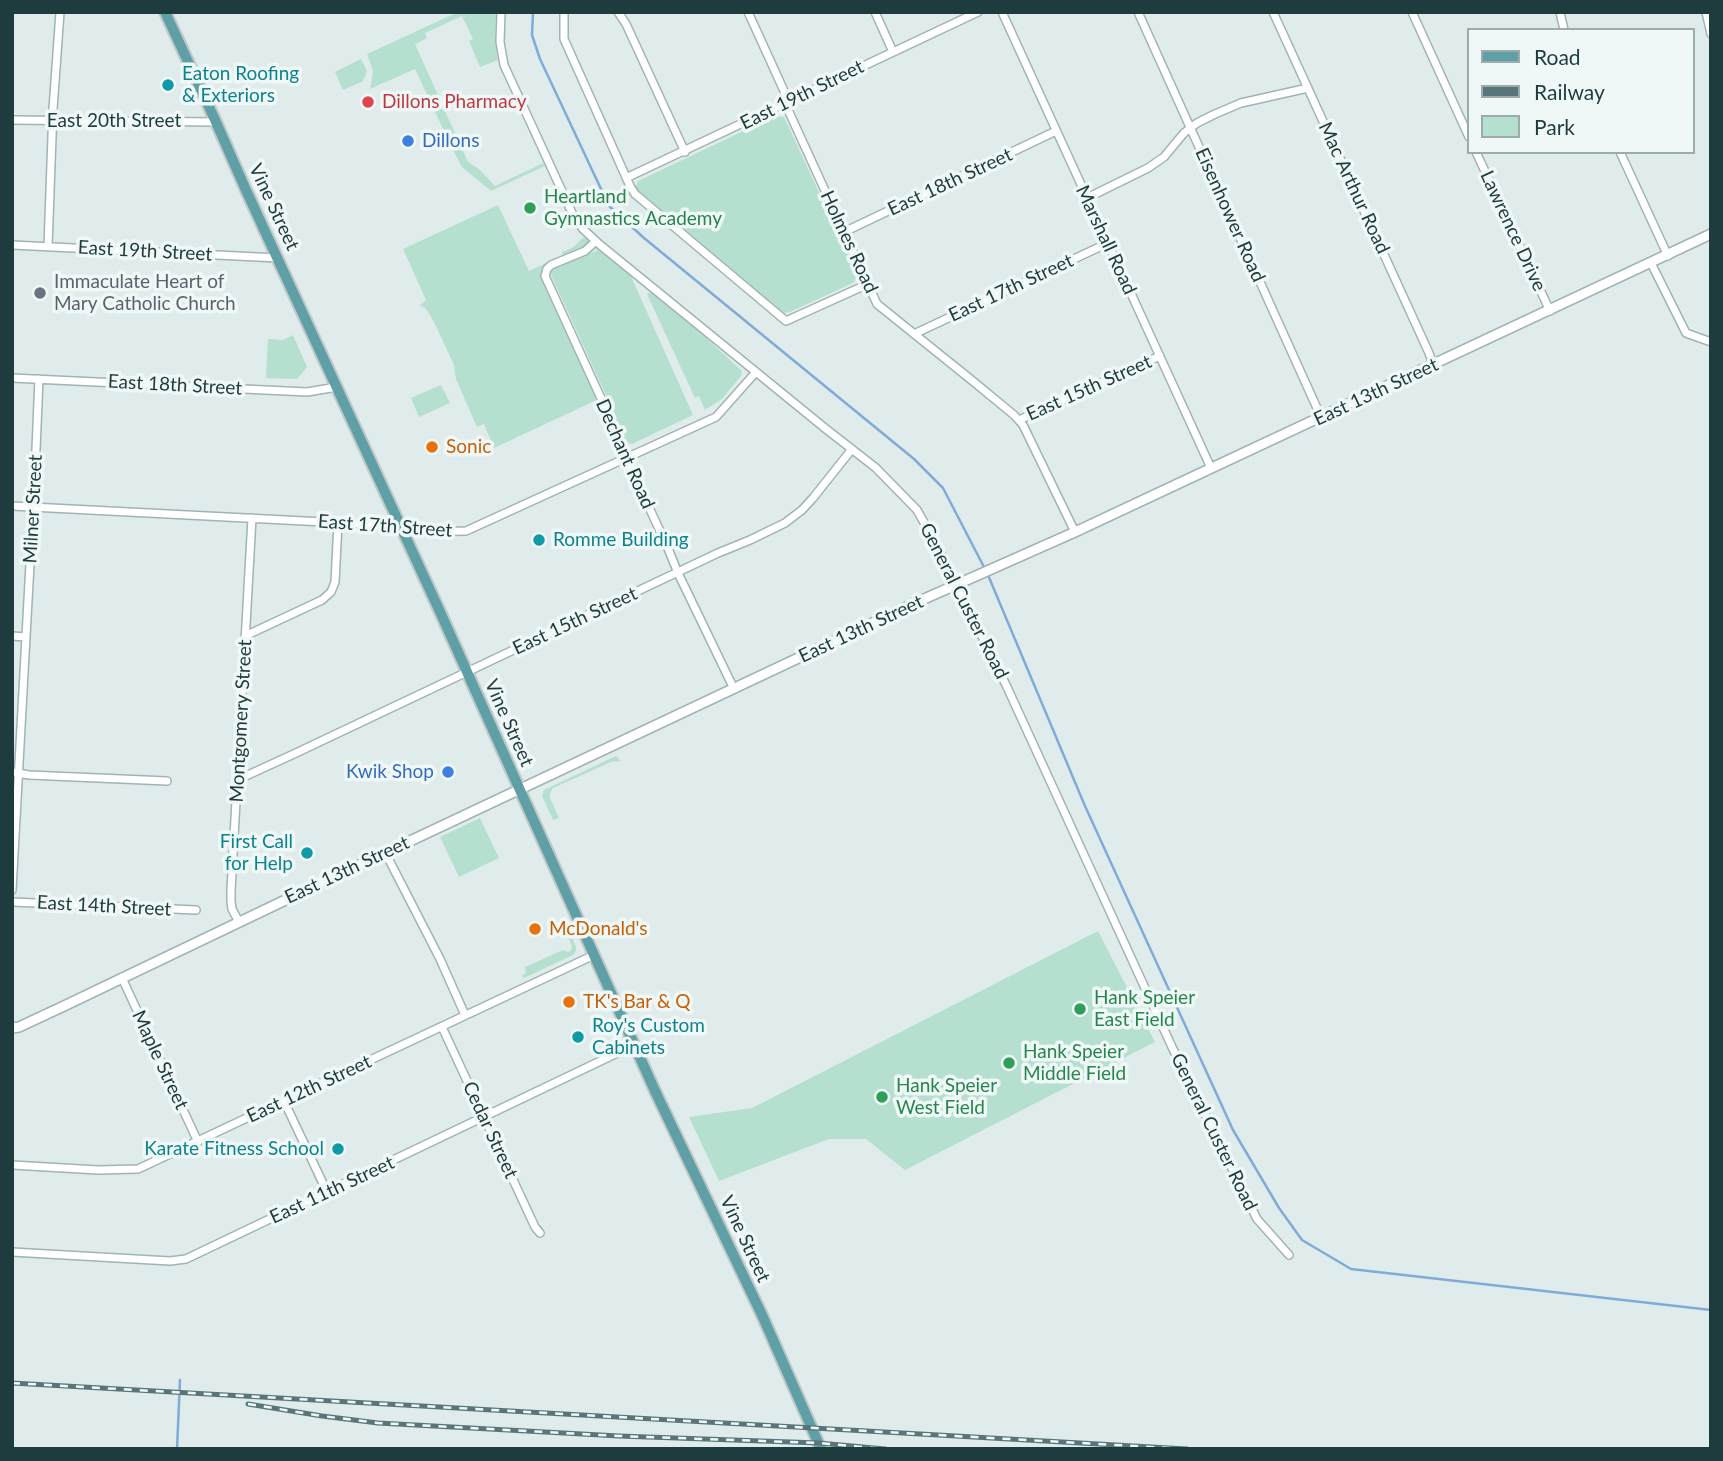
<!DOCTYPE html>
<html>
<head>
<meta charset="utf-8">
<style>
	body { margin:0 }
	#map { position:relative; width:1723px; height:1461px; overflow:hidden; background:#dfeceb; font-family:Lato,sans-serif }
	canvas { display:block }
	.frame { position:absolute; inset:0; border:14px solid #1e3b3e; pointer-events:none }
	.legend { position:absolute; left:1467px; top:28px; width:228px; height:126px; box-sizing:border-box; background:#f0f8f7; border:2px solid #9cacad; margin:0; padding:9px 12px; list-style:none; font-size:21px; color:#1e3b3e }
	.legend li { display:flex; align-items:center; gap:14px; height:35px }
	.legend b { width:35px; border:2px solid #9cacad }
</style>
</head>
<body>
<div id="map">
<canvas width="1723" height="1461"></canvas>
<div class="frame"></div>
<ul class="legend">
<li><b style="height:9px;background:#5f9fa6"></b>Road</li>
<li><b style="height:9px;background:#587679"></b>Railway</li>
<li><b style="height:19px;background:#b5e0d0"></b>Park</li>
</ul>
</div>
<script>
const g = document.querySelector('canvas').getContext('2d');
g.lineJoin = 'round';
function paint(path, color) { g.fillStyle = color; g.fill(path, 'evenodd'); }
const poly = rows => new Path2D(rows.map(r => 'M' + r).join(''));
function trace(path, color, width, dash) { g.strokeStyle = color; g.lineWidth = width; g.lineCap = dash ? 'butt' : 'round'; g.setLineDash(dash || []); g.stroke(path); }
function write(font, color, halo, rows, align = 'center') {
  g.font = font + ' Lato,sans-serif'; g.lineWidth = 7; g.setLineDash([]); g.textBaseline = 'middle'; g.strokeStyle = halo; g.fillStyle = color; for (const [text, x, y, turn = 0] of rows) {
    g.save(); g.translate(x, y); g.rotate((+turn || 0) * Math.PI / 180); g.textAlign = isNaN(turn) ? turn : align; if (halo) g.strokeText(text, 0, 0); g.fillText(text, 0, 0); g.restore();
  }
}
paint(poly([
	[458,12,496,12,495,42,498,60,480,67,469,41,473,39,462,16,425,33,427,38,415,44,468,162,479,169,495,186,543,163,545,166,491,191,462,167,450,144,415,69,370,89,373,71,367,54],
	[361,59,367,71,364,79,362,82,343,90,335,72],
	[775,116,784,117,857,274,857,277,853,283,790,312,783,313,635,188,638,181],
	[498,205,529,271,563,255,562,252,572,248,583,238,591,237,596,241,551,266,546,272,601,398,494,448,484,424,477,427,456,379,454,365,435,324,427,310,420,305,426,300,403,249],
	[598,250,630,274,693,415,632,444,628,443,550,273,552,269],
	[649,293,652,293,705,337,742,371,741,376,722,399,705,410,699,396,695,398,647,294],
	[293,335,307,367,297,379,266,378,268,339,283,340],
	[441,385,450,403,419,417,411,398],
	[616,756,621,761,611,762,553,788,550,793,550,798,559,818,553,820,542,796,544,790],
	[480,818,499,858,459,877,440,837],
	[562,921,565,921,576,947,576,951,573,955,524,978,522,976,526,973,525,967,563,950,568,952,571,950,572,946,561,922],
	[1098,931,1155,1042,905,1170,866,1139,829,1139,719,1181,689,1117,752,1108]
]), '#b5e0d0');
trace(poly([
	[533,12,532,35,540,59,609,206,644,238,914,459,943,488,985,569],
	[988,575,1085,806,1233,1130,1279,1208,1302,1240,1351,1269,1711,1310],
	[177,1449,180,1380]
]), '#81abd7', 2.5);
const minor = poly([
	[501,12,500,42,504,65,573,215,583,229,599,244,826,429,876,468,917,510,939,549,1007,687,1172,1047,1257,1219,1289,1255],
	[564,12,564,39,630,186,635,194,786,321,868,284],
	[618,12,626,24,685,152],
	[748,12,785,93,789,112,877,304,969,378,1014,415,1023,425,1075,532],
	[875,12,893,52],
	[1002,12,1211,468],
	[1138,12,1321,417],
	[1273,12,1429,353,1433,365],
	[1412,12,1469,137],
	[1560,12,1564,30],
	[1706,12,1711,34],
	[12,120,216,122],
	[1476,152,1550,311],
	[1620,152,1668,256],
	[626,178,978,12],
	[1087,198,1148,168,1164,157,1184,133,1197,123,1215,114,1241,103,1308,88],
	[844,232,1056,131],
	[596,241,585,251,551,265,547,269,545,276,621,442,626,458,667,546,678,573,734,689],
	[12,245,278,258],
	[48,246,53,109,60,12],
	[1651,263,1686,333,1711,342],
	[914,334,1108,243],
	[12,378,307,392,337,387],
	[1019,420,1160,356],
	[12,506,382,525,419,532,466,531,716,417,756,372],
	[12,636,26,637],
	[245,636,322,600,331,592,335,582,338,523],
	[12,772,29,775,167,781],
	[237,780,296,753,718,553,750,540,785,523,802,510,813,498,852,449],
	[385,852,440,959,465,1015],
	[12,890,31,546,33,519,39,379],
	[12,902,196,910],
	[239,922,232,909,231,901,231,890,252,518],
	[122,978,198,1142],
	[442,1027,535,1227,540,1233],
	[284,1101,327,1192],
	[12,1165,98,1170,138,1169,594,955],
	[12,1252,170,1261,186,1259,634,1045]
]);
const tertiary = poly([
	[12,1028,19,1027,64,1006,321,883,915,603,1075,532,1711,234]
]);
const primary = poly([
	[165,12,216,122,245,188,441,614,655,1091,762,1315,821,1449]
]);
trace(minor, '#a1b3b4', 10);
trace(tertiary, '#a1b3b4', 12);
trace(primary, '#c0c8c9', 14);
trace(minor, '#fff', 7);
trace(tertiary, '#fff', 9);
trace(primary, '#5f9fa6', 10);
const rail = poly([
	[12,1383,1187,1449],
	[248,1404,322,1416,378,1423,619,1436,819,1443,885,1449]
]);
trace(rail, '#587679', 5);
trace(rail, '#f0f8f7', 2.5, [8]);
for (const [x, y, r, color] of [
	[168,85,7,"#0f9aa8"],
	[368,102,7,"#e0444e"],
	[408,141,7,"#3f7fe0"],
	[530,208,7,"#2e9e5b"],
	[40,293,7,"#6b7280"],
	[432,447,7,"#e8710a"],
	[539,540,7,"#0f9aa8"],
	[448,772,7,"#3f7fe0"],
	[307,853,7,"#0f9aa8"],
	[535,929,7,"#e8710a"],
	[569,1002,7,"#e8710a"],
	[1080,1009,7,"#2e9e5b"],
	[578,1037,7,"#0f9aa8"],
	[1009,1063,7,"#2e9e5b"],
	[882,1097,7,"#2e9e5b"],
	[338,1149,7,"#0f9aa8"]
]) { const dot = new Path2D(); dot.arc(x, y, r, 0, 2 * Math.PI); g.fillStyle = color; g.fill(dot); trace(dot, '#f0f8f7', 2.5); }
write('19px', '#0d838f', '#f0f8f7', [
	["Eaton Roofing",182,74],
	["& Exteriors",182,96],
	["Romme Building",553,540],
	["First Call",293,842,"right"],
	["for Help",293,864,"right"],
	["Roy's Custom",592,1026],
	["Cabinets",592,1048],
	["Karate Fitness School",324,1149,"right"]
], 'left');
write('19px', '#1e3b3e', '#f0f8f7', [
	["East 19th Street",802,95,-26],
	["East 20th Street",114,121],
	["East 18th Street",950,182,-25],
	["Mac Arthur Road",1354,188,65],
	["Vine Street",274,207,65],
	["Eisenhower Road",1230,215,66],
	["Lawrence Drive",1513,231,65],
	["Marshall Road",1106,240,65],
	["Holmes Road",849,242,65],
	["East 19th Street",145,251,3],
	["East 17th Street",1011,288,-25],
	["East 18th Street",175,385,3],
	["East 15th Street",1089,388,-24],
	["East 13th Street",1376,392,-25],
	["Dechant Road",625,454,66],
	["Milner Street",33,509,-87],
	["East 17th Street",385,526,4],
	["General Custer Road",964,601,63],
	["East 15th Street",575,621,-25],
	["East 13th Street",861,629,-25],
	["Montgomery Street",241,721,-87],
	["Vine Street",509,723,66],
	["East 13th Street",347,870,-25],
	["East 14th Street",104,906,3],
	["Maple Street",160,1060,65],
	["East 12th Street",309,1089,-25],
	["Cedar Street",490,1130,65],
	["General Custer Road",1214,1132,64],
	["East 11th Street",332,1190,-25],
	["Vine Street",745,1239,65]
]);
write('19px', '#be3a42', '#f0f8f7', [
	["Dillons Pharmacy",382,102]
], 'left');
write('19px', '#366cbe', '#f0f8f7', [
	["Dillons",422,141],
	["Kwik Shop",434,772,"right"]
], 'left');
write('19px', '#27864d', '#f0f8f7', [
	["Heartland",544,197],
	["Gymnastics Academy",544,219],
	["Hank Speier",1094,998],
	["East Field",1094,1020],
	["Hank Speier",1023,1052],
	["Middle Field",1023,1074],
	["Hank Speier",896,1086],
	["West Field",896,1108]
], 'left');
write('19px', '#5b616d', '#f0f8f7', [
	["Immaculate Heart of",54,282],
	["Mary Catholic Church",54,304]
], 'left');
write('19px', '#c56008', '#f0f8f7', [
	["Sonic",446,447],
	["McDonald's",549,929],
	["TK's Bar & Q",583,1002]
], 'left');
</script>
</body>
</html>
